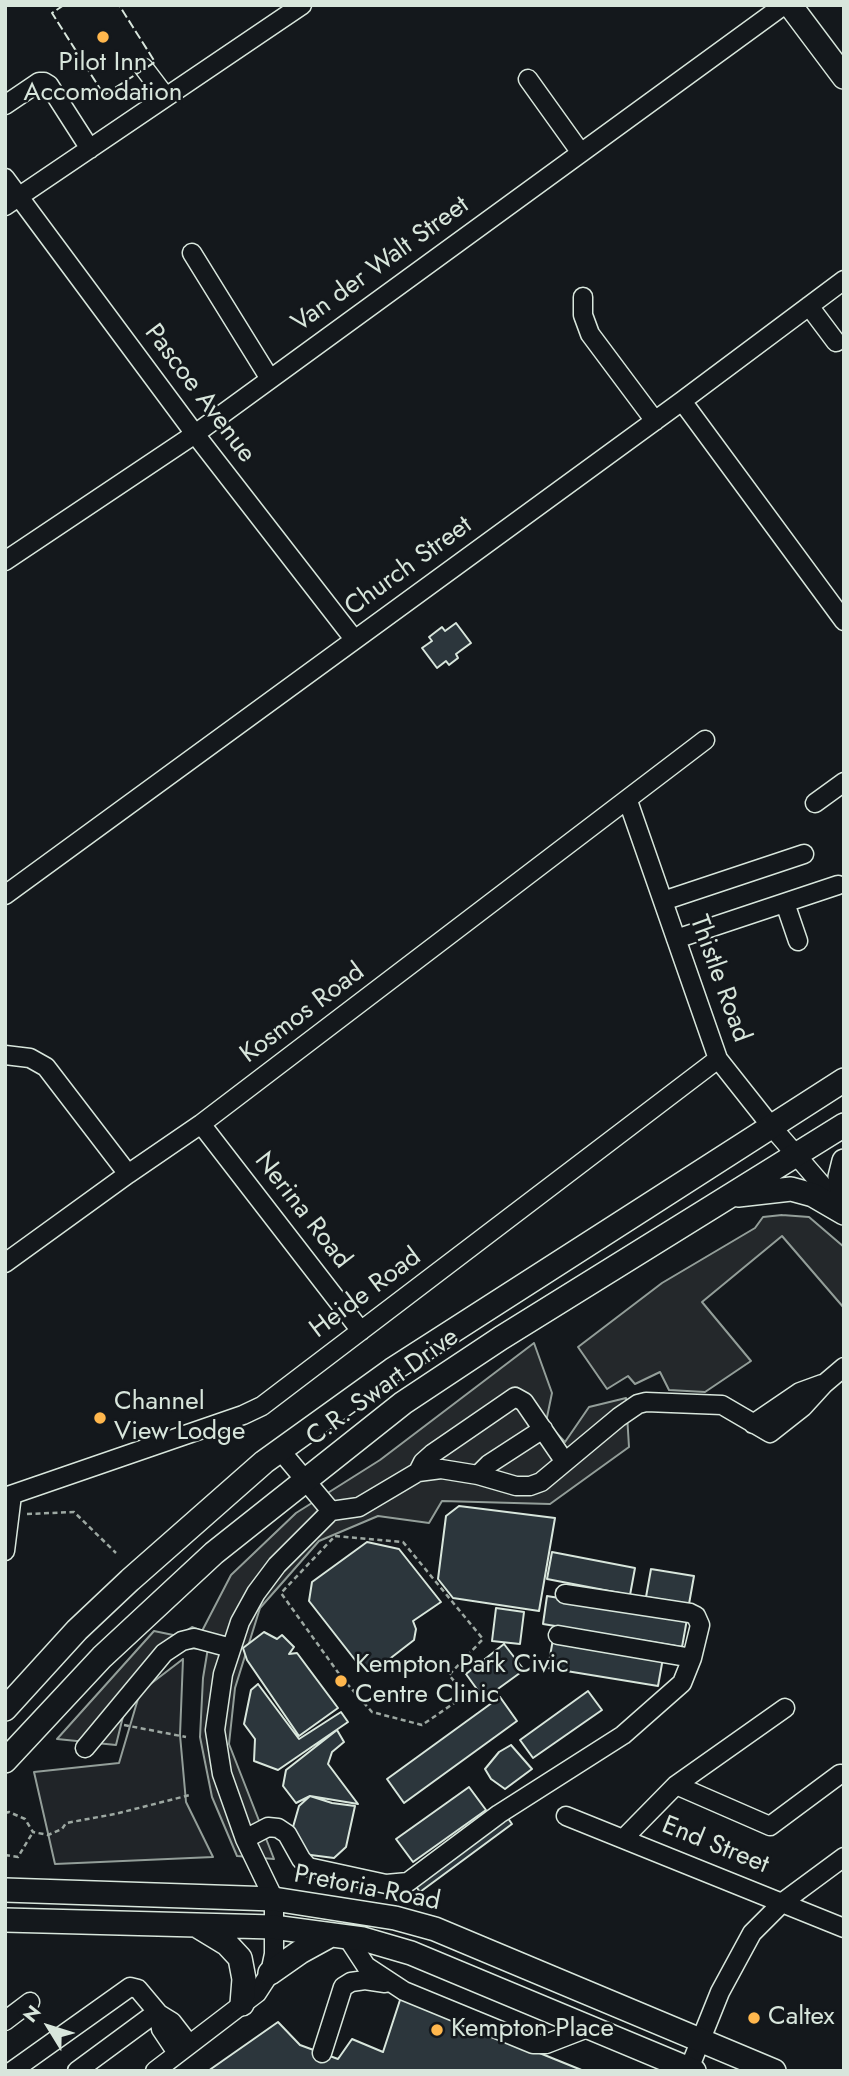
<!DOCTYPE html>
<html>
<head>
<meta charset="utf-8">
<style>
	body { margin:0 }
	#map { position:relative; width:849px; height:2076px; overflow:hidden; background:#14181c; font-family:Jost,sans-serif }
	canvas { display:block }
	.frame { position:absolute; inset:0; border:7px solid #d8e6dc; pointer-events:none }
	.north { position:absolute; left:14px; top:1992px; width:70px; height:70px; -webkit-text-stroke:5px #14181c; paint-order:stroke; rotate:308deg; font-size:19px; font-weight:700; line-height:28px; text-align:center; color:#d8e6dc }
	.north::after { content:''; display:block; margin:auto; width:24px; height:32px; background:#d8e6dc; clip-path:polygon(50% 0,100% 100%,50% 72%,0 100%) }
</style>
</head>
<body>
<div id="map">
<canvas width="849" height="2076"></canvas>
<div class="frame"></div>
<div class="north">N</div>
</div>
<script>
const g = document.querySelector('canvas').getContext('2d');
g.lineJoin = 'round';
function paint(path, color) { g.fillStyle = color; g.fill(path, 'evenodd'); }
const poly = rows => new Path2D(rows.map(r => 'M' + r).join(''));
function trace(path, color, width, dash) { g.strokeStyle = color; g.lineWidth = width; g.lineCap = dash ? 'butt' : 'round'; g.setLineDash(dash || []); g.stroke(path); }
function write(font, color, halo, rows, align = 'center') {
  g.font = font + ' Jost,sans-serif'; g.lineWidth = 5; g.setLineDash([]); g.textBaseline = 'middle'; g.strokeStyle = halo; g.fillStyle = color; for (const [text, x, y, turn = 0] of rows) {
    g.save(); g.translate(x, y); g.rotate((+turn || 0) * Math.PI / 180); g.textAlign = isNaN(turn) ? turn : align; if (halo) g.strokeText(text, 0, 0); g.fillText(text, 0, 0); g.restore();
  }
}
const green = poly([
	[183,1659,180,1735,186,1802,213,1857,55,1864,34,1772,119,1763,140,1692,183,1659]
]);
paint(green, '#202428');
trace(green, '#939e99', 2);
const parking = poly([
	[782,1215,809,1217,844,1247,844,1308,782,1236,702,1302,751,1361,705,1392,669,1390,660,1372,635,1384,628,1376,607,1389,578,1347,662,1283,755,1228,763,1217,782,1215],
	[534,1343,552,1393,546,1422,565,1442,589,1407,626,1398,629,1447,550,1504,442,1501,429,1523,378,1516,319,1541,260,1608,235,1688,229,1744,274,1859,237,1856,212,1797,200,1737,203,1678,208,1648,179,1649,129,1692,116,1745,57,1739,154,1631,178,1636,192,1627,202,1631,231,1575,296,1513,380,1460,534,1343]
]);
paint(parking, '#24282b');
trace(parking, '#939e99', 2);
const building = poly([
	[456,623,471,643,456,654,458,658,449,665,446,661,437,668,422,648,432,641,429,637,442,627,445,631,456,623],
	[459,1506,555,1518,539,1611,453,1598,438,1579,446,1516,459,1506],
	[367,1542,399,1549,441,1602,413,1621,416,1629,414,1640,374,1671,359,1665,309,1601,312,1582,367,1542],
	[552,1552,635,1568,630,1595,547,1579,552,1552],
	[651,1569,694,1576,689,1604,646,1597,651,1569],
	[547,1596,687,1619,682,1647,543,1624,547,1596],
	[496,1608,524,1612,520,1644,492,1641,496,1608],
	[264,1632,277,1639,282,1635,294,1647,289,1654,297,1653,338,1708,299,1736,247,1660,243,1648,264,1632],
	[553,1639,663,1658,658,1686,548,1668,553,1639],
	[504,1644,524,1670,484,1699,466,1674,504,1644],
	[258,1684,299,1739,341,1712,348,1722,278,1770,254,1761,255,1739,244,1724,251,1690,258,1684],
	[588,1691,602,1710,533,1758,520,1740,588,1691],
	[500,1697,517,1721,404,1803,387,1779,500,1697],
	[337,1730,344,1742,332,1752,328,1764,358,1804,310,1796,296,1803,283,1786,286,1770,337,1730],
	[511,1745,532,1769,505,1789,491,1779,485,1769,499,1752,511,1745],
	[469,1787,486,1810,413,1862,396,1839,469,1787],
	[310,1796,332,1803,355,1806,346,1847,334,1858,303,1854,291,1834,299,1806,310,1796],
	[505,1814,512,1824,420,1892,412,1881,505,1814],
	[401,1997,584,2071,208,2071,278,2022,300,2045,338,2059,352,2039,383,2052,401,1997]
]);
paint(building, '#2c363c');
trace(building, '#d8e6dc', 2);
const minor = poly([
	[144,68,166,97],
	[528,79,581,153],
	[5,105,39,82,44,82,49,85,90,149],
	[5,178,195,434,354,639],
	[5,206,302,5],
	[192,253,270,379],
	[583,297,583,315,590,334,655,421],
	[809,306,836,342],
	[682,401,844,621],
	[5,561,195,434,784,5],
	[628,801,718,1059,771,1126,841,1207],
	[815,803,844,782],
	[5,895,682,401,844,280],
	[663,901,804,854],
	[785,903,798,941],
	[676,939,838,885],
	[5,1055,30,1058,46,1067,128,1174],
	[201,1124,361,1331],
	[5,1263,128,1174,201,1124,705,740],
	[753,1424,800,1392,822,1384],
	[280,1450,331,1511],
	[418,1472,423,1462,432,1454,515,1397,524,1402,565,1462],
	[478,1475,489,1464,543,1429],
	[5,1497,243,1415,262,1406,718,1059],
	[5,1551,12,1495],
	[558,1635,692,1658],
	[85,1748,164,1653,182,1641,194,1638,231,1648],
	[676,1785,770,1826,840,1774],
	[566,1816,844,1928],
	[624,1838,676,1785,785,1708],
	[245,1839,268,1827,278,1828,287,1834,301,1859,308,1867,386,1884,408,1882,499,1814,623,1735,682,1683,692,1658,700,1625,696,1616,690,1613,565,1594],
	[347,1937,366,1966,404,1991,533,2044,546,2044,590,2027],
	[159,2014,161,2029,177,2053],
	[5,2021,30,2002],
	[322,2053,343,1987,351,1982,365,1980,385,1983],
	[689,2069,720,1992,752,1933,783,1902,844,1857],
	[12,2071,130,1987,138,1989,159,2014,172,2022,189,2044],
	[77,2071,157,2012],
	[155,2071,257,1993,270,1973,274,1954,274,1899,245,1839,222,1774,215,1730,223,1674,240,1622,256,1593,277,1565,331,1511,359,1507,418,1472,441,1469,478,1475,516,1486,530,1486,541,1482,619,1417,638,1404,646,1402,722,1405,770,1433,803,1407,824,1384,844,1367]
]);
const major = poly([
	[790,5,844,77],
	[844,1161,840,1177,844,1206],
	[738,1195,791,1189,813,1195,844,1213],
	[5,1709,77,1630,130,1580,264,1462,392,1370,844,1080],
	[5,1761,102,1657,214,1553,403,1403,501,1338,844,1125],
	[5,1890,274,1899,395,1918,435,1929,774,2071],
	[5,1920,273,1927,363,1939,411,1953,694,2071],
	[199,1927,227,1944,240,1958,244,1979,242,2004],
	[270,1973,300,1952,331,1935]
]);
trace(minor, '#d8e6dc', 21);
trace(major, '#d8e6dc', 26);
trace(poly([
	[27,1514,74,1512,116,1553],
	[335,1536,403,1542,483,1639,449,1675,466,1695,422,1725,372,1712,342,1678,281,1593,335,1536],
	[124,1725,186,1737],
	[5,1813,9,1812,25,1819,33,1832,48,1835,62,1829,66,1823,115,1814,190,1795],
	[5,1855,18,1857,33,1832]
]), '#9da8a2', 2.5, [5, 3.5]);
trace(minor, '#14181c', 18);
trace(major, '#14181c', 23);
trace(poly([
	[64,5,52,13,104,95,155,62,119,5]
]), '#d8e6dc', 2, [9, 3.5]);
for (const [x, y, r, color] of [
	[103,37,7,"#ffb74d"],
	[100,1418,7,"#ffb74d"],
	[341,1681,7,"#ffb74d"],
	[754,2018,7,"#ffb74d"],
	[437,2030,7,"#ffb74d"]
]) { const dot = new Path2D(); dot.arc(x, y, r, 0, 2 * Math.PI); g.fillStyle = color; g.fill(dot); trace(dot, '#14181c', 2.5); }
write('26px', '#d8e6dc', '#14181c', [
	["Pilot Inn",103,64,"center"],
	["Accomodation",103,94,"center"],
	["Channel",114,1403],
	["View Lodge",114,1433],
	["Kempton Park Civic",355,1666],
	["Centre Clinic",355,1696],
	["Caltex",768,2018],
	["Kempton Place",451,2030]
], 'left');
write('26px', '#d8e6dc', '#14181c', [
	["Van der Walt Street",381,265,-36],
	["Pascoe Avenue",199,394,53],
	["Church Street",409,567,-36],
	["Thistle Road",719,979,70],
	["Kosmos Road",303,1014,-37],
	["Nerina Road",302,1211,52],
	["Heide Road",366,1294,-37],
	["C.R. Swart Drive",383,1388,-36],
	["End Street",715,1846,22],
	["Pretoria Road",367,1889,11]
]);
</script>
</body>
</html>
